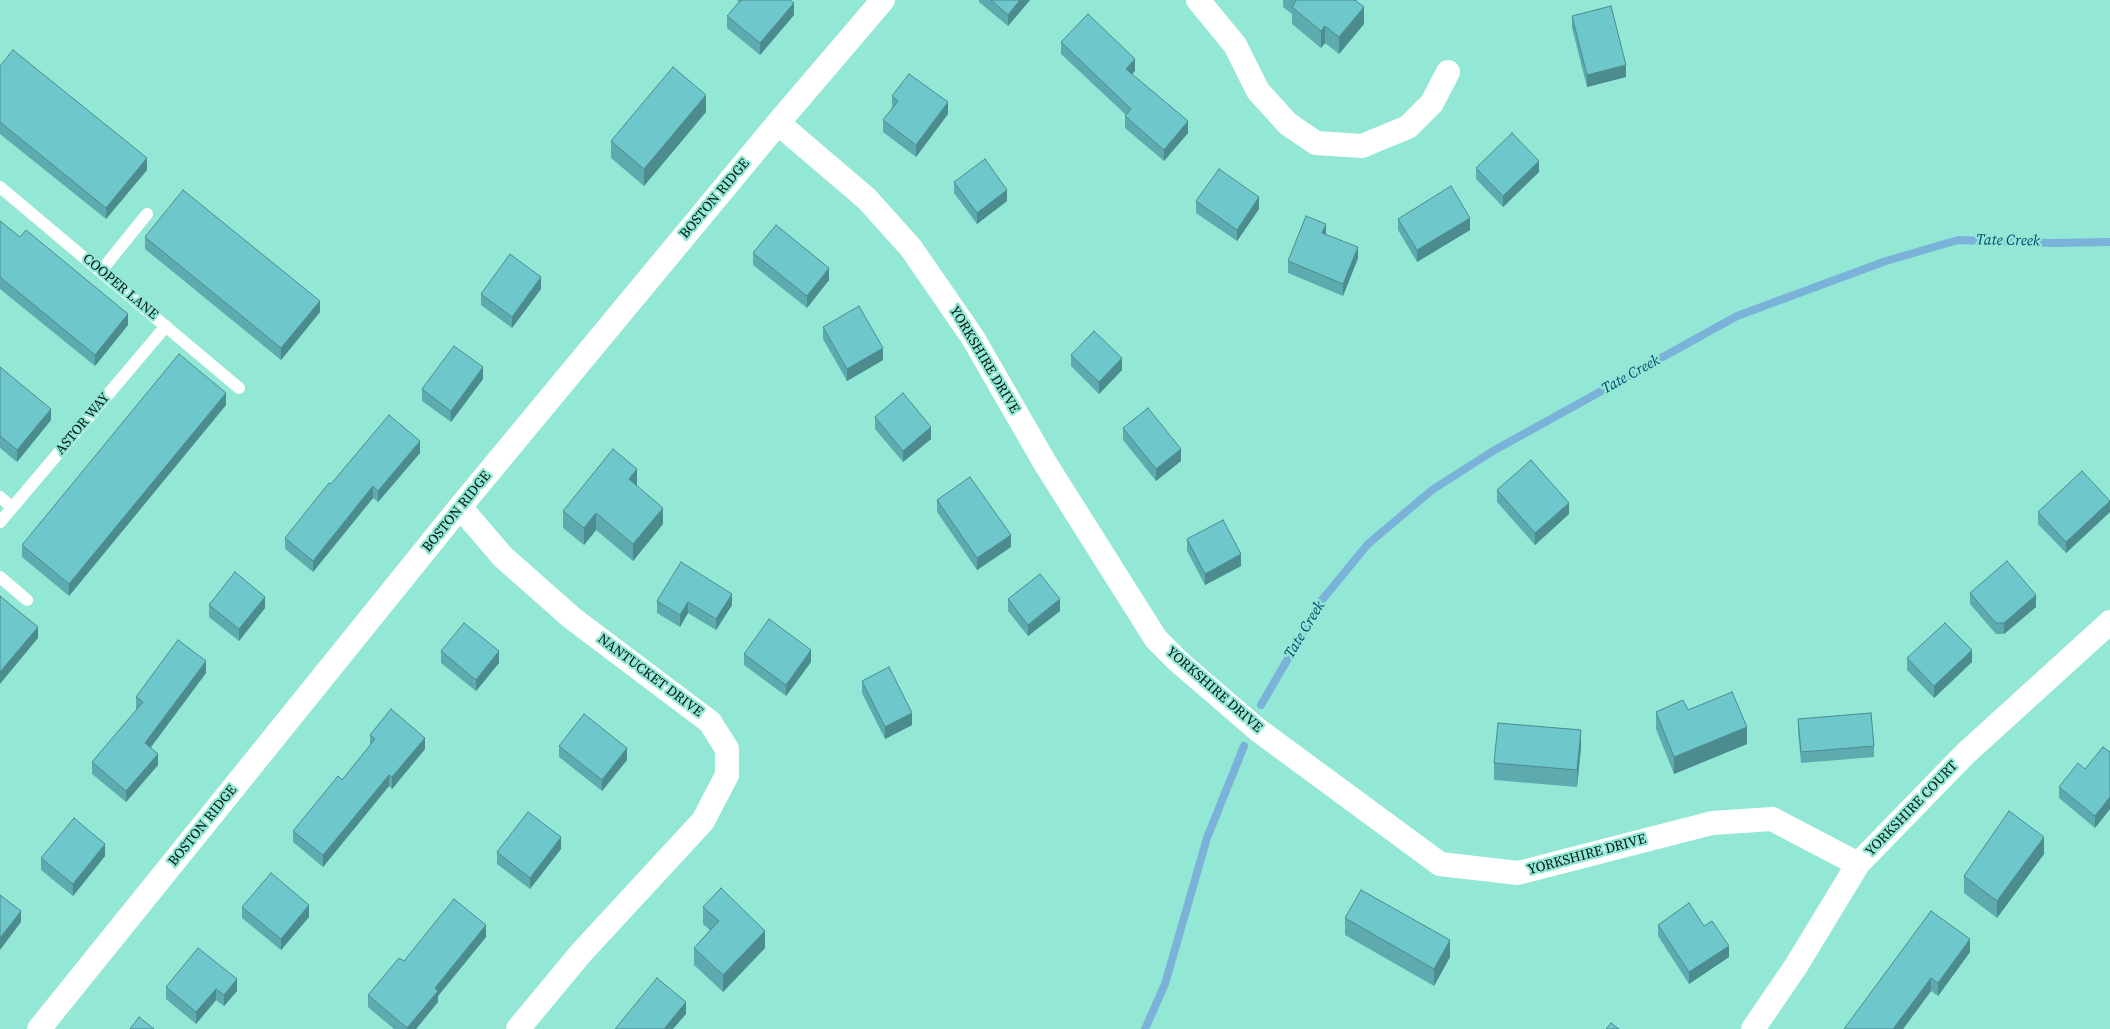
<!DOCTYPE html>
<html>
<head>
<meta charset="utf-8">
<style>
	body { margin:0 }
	canvas { display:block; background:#92e7d5 }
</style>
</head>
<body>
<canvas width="2110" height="1029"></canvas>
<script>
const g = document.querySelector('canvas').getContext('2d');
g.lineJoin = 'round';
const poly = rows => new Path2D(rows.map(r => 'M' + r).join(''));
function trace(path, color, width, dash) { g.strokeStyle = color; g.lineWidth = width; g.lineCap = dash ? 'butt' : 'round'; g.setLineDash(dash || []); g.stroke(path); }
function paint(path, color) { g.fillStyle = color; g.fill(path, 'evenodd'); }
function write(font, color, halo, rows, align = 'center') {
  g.font = font + ' "Source Serif 4",serif'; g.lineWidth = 4.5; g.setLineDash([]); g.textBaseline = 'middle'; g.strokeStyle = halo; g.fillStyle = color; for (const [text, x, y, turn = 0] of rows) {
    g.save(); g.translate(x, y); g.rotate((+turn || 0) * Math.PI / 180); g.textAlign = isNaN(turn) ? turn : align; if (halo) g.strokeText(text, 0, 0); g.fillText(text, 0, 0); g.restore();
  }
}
trace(poly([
	[1261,705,1322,600,1368,544,1432,490,1493,451,1737,316,1886,261,1958,240,2052,243,2110,242],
	[1145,1029,1165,984,1207,838,1244,746]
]), '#7bb2d9', 8);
trace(poly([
	[0,187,239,388],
	[101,271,147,214],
	[0,497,12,507],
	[0,522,166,326],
	[0,577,27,600]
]), '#fff', 12);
trace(poly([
	[1198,0,1235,45,1258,91,1288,124,1316,143,1362,146,1408,127,1432,103,1448,72],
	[778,123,867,199,911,248,973,338,1045,463,1156,639,1179,662,1258,730,1440,864,1518,873,1712,823,1772,819,1858,864],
	[460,507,503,557,572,618,710,722,727,749,727,775,703,821,581,953,518,1029],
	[39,1029,460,507,778,123,883,0],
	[1753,1029,1796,966,1858,864,1965,754,2110,622]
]), '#fff', 24);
paint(poly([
	[737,0,790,0,794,15,760,55,727,28,727,16,739,2],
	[979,0,1030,0,1008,26,979,2],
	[1283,0,1355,0,1364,24,1339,54,1325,43,1321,48,1292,24,1292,14,1283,7],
	[1572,16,1626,77,1587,87,1572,28],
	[1061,42,1135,71,1132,74,1188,133,1164,161,1125,128,1125,116,1126,115,1061,54],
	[0,66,147,170,106,219,0,134],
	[892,96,948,114,916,157,883,132,883,120,892,108],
	[706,112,644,186,611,158,611,141],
	[1476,168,1539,172,1503,207,1476,179],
	[954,182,1007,201,977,224,954,193],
	[1196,201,1259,209,1237,241,1196,213],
	[1398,219,1470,230,1417,262,1398,230],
	[0,221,128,325,95,366,0,289],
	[1326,234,1358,258,1343,296,1288,273,1288,261],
	[145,237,320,312,281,360,145,249],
	[753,253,829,280,807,308,753,265],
	[541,289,512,328,481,305,481,294],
	[823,327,883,360,847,381,823,339],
	[1071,355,1122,370,1099,394,1071,366],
	[0,367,51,420,17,462,0,448],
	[483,379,451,422,422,401,422,389],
	[226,405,69,596,22,557,22,545],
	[875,417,931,439,903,462,875,429],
	[1123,428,1181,461,1156,481,1123,440],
	[420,453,378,502,373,498,313,572,285,549,285,538,331,484],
	[637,486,663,524,633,561,596,530,584,545,563,528,563,511],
	[1497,490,1569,514,1535,545,1497,502],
	[937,500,1011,547,977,570,937,512],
	[2110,500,2110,512,2066,553,2038,524,2038,512],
	[1187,539,1241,566,1205,585,1187,551],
	[681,562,732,605,716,630,688,613,680,627,657,613,657,601],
	[1970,593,2036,607,2004,634,1996,634,1970,604],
	[1008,599,1060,611,1028,636,1008,611],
	[209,605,265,608,239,641,209,617],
	[441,651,499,663,476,691,441,663],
	[744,654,811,662,786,696,744,665],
	[1907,658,1972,662,1934,698,1907,670],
	[206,673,151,747,158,765,126,802,92,774,92,762,137,709,136,709,136,697],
	[862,681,912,725,885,739,862,693],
	[1688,710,1747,744,1674,774,1656,729,1656,712],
	[1798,719,1874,746,1874,757,1801,763,1798,730],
	[370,735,425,749,392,789,389,786,323,867,293,842,293,831,342,780,370,746],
	[559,746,627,760,602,791,559,757],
	[1581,747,1577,787,1494,780,1494,763],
	[2110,752,2110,809,2095,828,2059,798,2059,787],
	[561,849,530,889,497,864,497,852],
	[2044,854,1997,918,1964,893,1964,876],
	[105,856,73,896,41,870,41,858],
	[242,907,309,917,281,950,242,918],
	[703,907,765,948,723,992,694,965,694,948,710,930,703,924],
	[1345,918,1450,957,1434,986,1345,935],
	[1658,925,1704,926,1729,957,1689,984,1658,936],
	[486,937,438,996,438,1002,416,1029,394,1029,368,1007,368,995,404,961],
	[198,948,237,991,224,1006,216,1000,196,1024,166,999,166,987],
	[1970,952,1938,996,1931,991,1903,1029,1844,1029]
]), '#5eabaf');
paint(poly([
	[1020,0,1030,0,1008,26,1008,15],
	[794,3,794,15,760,55,760,43],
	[1364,7,1364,24,1339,54,1339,37],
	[1325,26,1325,43,1321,48,1321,31],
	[1135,59,1135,71,1126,80,1126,69],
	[1626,65,1626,77,1587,87,1587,75],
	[706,95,706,112,644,186,644,169],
	[948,102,948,114,916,157,916,145],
	[1188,121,1188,133,1164,161,1164,150],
	[147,158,147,170,106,219,106,208],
	[1539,161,1539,172,1503,207,1503,196],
	[1007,190,1007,201,977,224,977,213],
	[1259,197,1259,209,1237,241,1237,230],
	[1470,218,1470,230,1417,262,1417,250],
	[1326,224,1326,235,1322,233],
	[1358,247,1358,258,1343,296,1343,284],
	[829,268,829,280,807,308,807,296],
	[541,277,541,289,512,328,512,317],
	[320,301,320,312,281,360,281,348],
	[128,314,128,325,95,366,95,355],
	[883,348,883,360,847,381,847,369],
	[1122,358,1122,370,1099,394,1099,382],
	[483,367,483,379,451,422,451,411],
	[226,393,226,405,69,596,69,584],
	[51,409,51,420,17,462,17,450],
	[931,427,931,439,903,462,903,451],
	[420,441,420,453,378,502,378,491],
	[1181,449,1181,461,1156,481,1156,469],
	[637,469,637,486,629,479],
	[373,486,373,498,313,572,313,561],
	[2110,501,2110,512,2066,553,2066,542],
	[1569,503,1569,514,1535,545,1535,533],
	[663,508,663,524,633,561,633,544],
	[596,513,596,530,584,545,584,528],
	[1011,535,1011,547,977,570,977,558],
	[1241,554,1241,566,1205,585,1205,574],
	[732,594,732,605,716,630,716,619],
	[2036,595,2036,607,2004,634,2004,623],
	[265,597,265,608,239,641,239,629],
	[1060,599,1060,611,1028,636,1028,625],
	[688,602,688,613,680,627,680,615],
	[38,627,38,638,0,684,0,672],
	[811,650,811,662,786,696,786,685],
	[1972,650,1972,662,1934,698,1934,686],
	[499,651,499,663,476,691,476,680],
	[206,661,206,673,145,755,145,743],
	[912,713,912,725,885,739,885,727],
	[1747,727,1747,744,1674,774,1674,757],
	[1581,730,1581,747,1577,787,1577,770],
	[425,738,425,749,392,789,392,777],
	[627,748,627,760,602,791,602,780],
	[158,754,158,765,126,802,126,791],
	[389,775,389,786,323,867,323,855],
	[2110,797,2110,809,2095,828,2095,816],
	[561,837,561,849,530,889,530,878],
	[2044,837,2044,854,1997,918,1997,901],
	[105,844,105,856,73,896,73,884],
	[309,905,309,917,281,950,281,939],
	[21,911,21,922,0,950,0,938],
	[486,925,486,937,438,996,438,1002,416,1029,407,1029,435,988],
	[765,931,765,948,723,992,723,975],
	[1970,939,1970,952,1938,996,1938,983],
	[1450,940,1450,957,1434,986,1434,969],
	[1729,946,1729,957,1689,984,1689,972],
	[1931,978,1931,991,1903,1029,1893,1029],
	[237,979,237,991,224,1006,224,995],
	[216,989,216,1000,196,1024,196,1012],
	[686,1002,686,1014,673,1029,664,1029]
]), '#4c8b8e');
const building = poly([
	[741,0,790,0,794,3,760,43,727,16,741,0],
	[991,0,1020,0,1008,15,991,0],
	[1296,0,1355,0,1364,7,1339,37,1325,26,1321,31,1292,7,1296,1,1296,0],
	[1611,6,1626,65,1587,75,1572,16,1611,6],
	[1088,14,1135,59,1126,69,1188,121,1164,150,1125,116,1131,109,1061,42,1088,14],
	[13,50,147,158,106,208,0,122,0,66,13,50],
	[673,67,706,95,644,169,611,141,673,67],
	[909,74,948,102,916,145,883,120,898,101,892,96,909,74],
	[1512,133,1539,161,1503,196,1476,168,1512,133],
	[985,159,1007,190,977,213,954,182,985,159],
	[1219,169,1259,197,1237,230,1196,201,1219,169],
	[1451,186,1470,218,1417,250,1398,219,1451,186],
	[183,190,320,301,281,348,145,237,183,190],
	[1306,216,1326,224,1322,233,1358,247,1343,284,1288,261,1306,216],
	[0,221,20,237,26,230,128,314,95,355,0,277,0,221],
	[776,225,829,268,807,296,753,253,776,225],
	[510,254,541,277,512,317,481,294,510,254],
	[859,306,883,348,847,369,823,327,859,306],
	[1094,331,1122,358,1099,382,1071,355,1094,331],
	[454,346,483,367,451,411,422,389,454,346],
	[179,354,226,393,69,584,22,545,179,354],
	[0,367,51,409,17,450,0,436,0,367],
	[903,393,931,427,903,451,875,417,903,393],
	[1148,408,1181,449,1156,469,1123,428,1148,408],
	[389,415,420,441,378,491,373,486,313,561,285,538,329,483,331,484,389,415],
	[613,449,637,469,629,479,663,508,633,544,596,513,584,528,563,511,613,449],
	[1531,460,1569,503,1535,533,1497,490,1531,460],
	[2082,471,2110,501,2066,542,2038,512,2082,471],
	[970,477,1011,535,977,558,937,500,970,477],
	[1223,520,1241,554,1205,574,1187,539,1223,520],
	[2007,561,2036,595,2004,623,1996,623,1970,593,2007,561],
	[681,562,732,594,716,619,688,602,680,615,657,601,681,562],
	[235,572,265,597,239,629,209,605,235,572],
	[1040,574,1060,599,1028,625,1008,599,1040,574],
	[0,596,38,627,0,672,0,596],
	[769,619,811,650,786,685,744,654,769,619],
	[464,623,499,651,476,680,441,651,464,623],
	[1945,623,1972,650,1934,686,1907,658,1945,623],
	[178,640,206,661,145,743,158,754,126,791,92,762,143,702,136,697,178,640],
	[889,667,912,713,885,727,862,681,889,667],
	[1732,692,1747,727,1674,757,1656,712,1683,700,1688,710,1732,692],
	[391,709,425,738,392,777,389,775,323,855,293,831,338,776,342,780,375,739,370,735,391,709],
	[1871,713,1874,746,1801,752,1798,719,1871,713],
	[584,714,627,748,602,780,559,746,584,714],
	[1498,723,1581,730,1577,770,1494,763,1498,723],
	[2103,747,2110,752,2110,797,2095,816,2059,787,2078,763,2085,769,2103,747],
	[2009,811,2044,837,1997,901,1964,876,2009,811],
	[528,812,561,837,530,878,497,852,528,812],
	[74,818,105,844,73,884,41,858,74,818],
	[271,873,309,905,281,939,242,907,271,873],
	[721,888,765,931,723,975,694,948,719,921,703,907,721,888],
	[1361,890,1450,940,1434,969,1345,918,1361,890],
	[0,895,21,911,0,938,0,895],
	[454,899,486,925,435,988,438,991,407,1028,368,995,399,958,404,961,454,899],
	[1689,903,1704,926,1712,921,1729,946,1689,972,1658,925,1689,903],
	[1931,911,1970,939,1938,983,1931,978,1893,1029,1844,1029,1931,911],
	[198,948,237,979,224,995,216,989,196,1012,166,987,198,948],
	[657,978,686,1002,664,1029,615,1029,657,978],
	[139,1017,154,1029,130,1029,139,1017],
	[1611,1023,1619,1029,1606,1029,1611,1023]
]);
paint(building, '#6dc7cb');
trace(building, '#4c8b8e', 1);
write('14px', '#001915', '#92e7d5', [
	["BOSTON RIDGE",715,199,-50],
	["COOPER LANE",120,287,40],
	["YORKSHIRE DRIVE",984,360,59],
	["ASTOR WAY",83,424,-50],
	["BOSTON RIDGE",457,512,-51],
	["NANTUCKET DRIVE",650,676,37],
	["YORKSHIRE DRIVE",1214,690,41],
	["YORKSHIRE COURT",1912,809,-46],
	["BOSTON RIDGE",203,826,-51],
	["YORKSHIRE DRIVE",1587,855,-15]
]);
write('italic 15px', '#00496e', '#92e7d5', [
	["Tate Creek",2008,241,1],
	["Tate Creek",1631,375,-29],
	["Tate Creek",1305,630,-59]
]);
</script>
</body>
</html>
